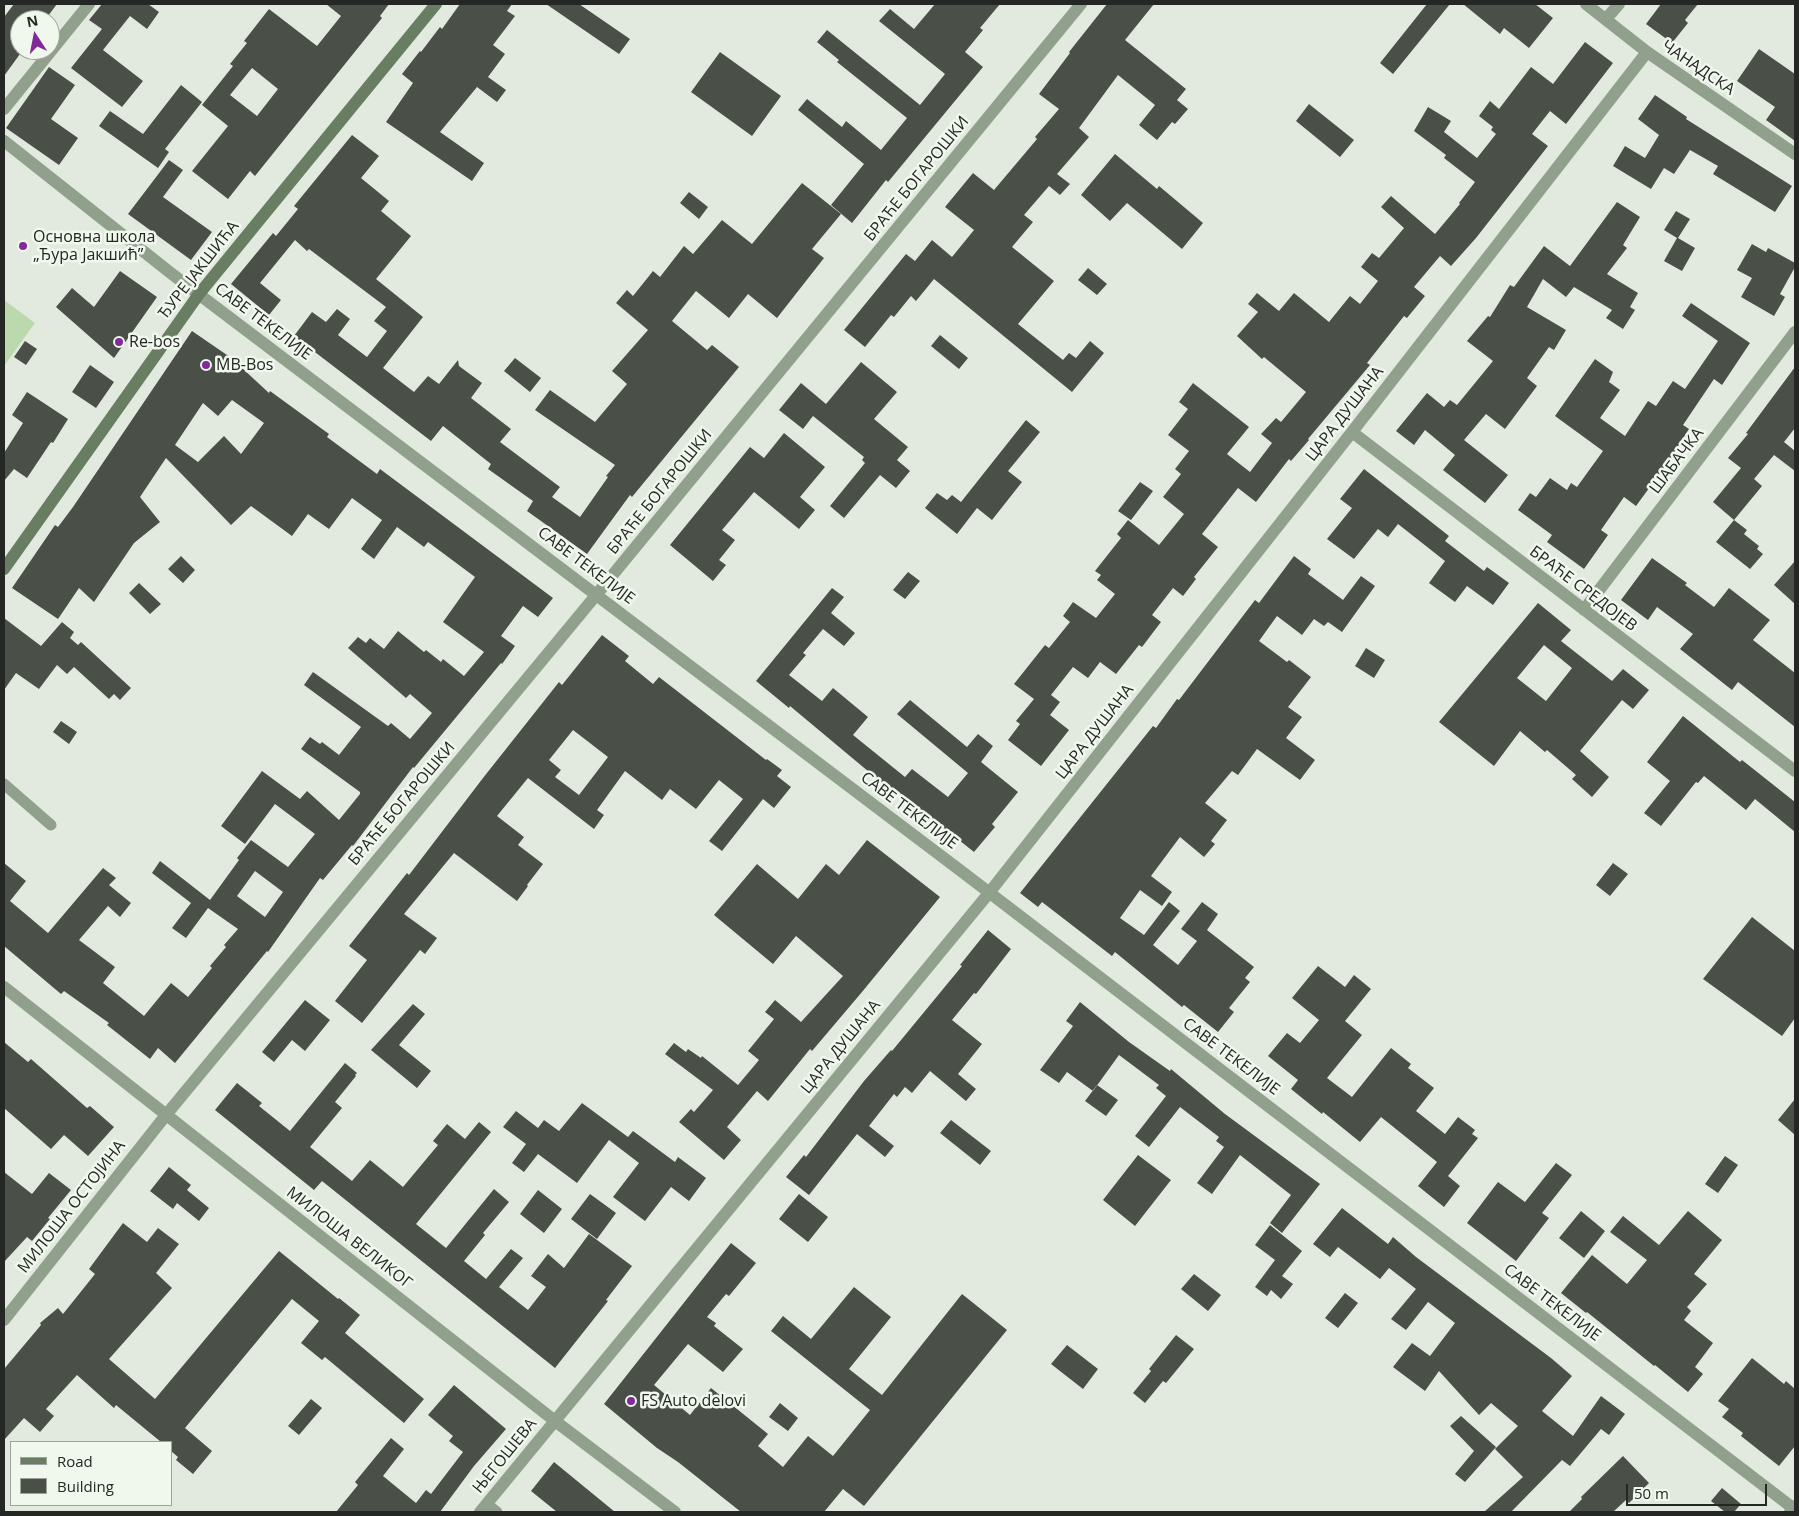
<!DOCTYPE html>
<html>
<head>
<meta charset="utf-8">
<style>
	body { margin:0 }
	#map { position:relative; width:1799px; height:1516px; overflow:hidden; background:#e2eae0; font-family:"Open Sans",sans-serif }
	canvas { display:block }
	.frame { position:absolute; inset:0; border:5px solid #242723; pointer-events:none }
	.legend { position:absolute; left:10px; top:1441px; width:162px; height:65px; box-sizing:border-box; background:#f0f7ed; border:1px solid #9ea49c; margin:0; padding:6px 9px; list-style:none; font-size:15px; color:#242723 }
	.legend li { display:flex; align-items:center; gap:10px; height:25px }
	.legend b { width:25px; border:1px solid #9ea49c }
	.north { position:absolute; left:10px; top:10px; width:50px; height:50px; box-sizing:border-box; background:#f0f7ed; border:1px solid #9ea49c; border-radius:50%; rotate:349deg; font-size:14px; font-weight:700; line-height:20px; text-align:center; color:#242723 }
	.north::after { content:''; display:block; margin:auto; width:18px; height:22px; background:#802b99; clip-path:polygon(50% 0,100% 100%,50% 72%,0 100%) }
	.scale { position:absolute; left:1626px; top:1484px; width:141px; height:22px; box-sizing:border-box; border:2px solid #242723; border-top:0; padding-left:6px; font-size:15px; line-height:18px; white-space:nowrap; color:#242723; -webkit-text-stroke:4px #f0f7ed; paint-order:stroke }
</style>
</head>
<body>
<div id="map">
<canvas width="1799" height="1516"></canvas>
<div class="frame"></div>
<ul class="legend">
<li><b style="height:6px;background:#687d61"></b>Road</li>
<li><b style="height:14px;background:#4a5047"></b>Building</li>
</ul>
<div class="north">N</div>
<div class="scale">50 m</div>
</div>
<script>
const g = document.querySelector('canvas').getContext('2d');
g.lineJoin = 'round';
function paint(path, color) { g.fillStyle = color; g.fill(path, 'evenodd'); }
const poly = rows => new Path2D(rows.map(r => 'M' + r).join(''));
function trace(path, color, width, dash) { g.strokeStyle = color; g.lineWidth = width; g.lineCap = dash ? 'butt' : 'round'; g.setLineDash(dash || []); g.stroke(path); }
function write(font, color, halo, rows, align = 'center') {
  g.font = font + ' "Open Sans",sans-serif'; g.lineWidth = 5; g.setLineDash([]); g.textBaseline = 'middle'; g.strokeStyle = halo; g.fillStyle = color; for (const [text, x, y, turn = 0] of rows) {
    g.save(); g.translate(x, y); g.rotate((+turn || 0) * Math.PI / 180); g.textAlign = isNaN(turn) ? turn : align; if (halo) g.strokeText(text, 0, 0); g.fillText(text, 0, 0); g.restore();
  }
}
paint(poly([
	[4,300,35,323,4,366]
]), '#badaae');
paint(poly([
	[14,4,57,4,45,20,20,20,20,54,4,76,4,17],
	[102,4,148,4,159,12,147,29,130,16,103,50,143,81,122,107,71,68,102,29,89,20],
	[326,4,389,4,380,16,382,18,255,176,250,171,228,199,192,171,228,126,202,105,233,66,230,64,247,43,244,41,269,9,317,46,341,16],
	[252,68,278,89,257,116,230,95],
	[460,4,512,4,507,11,515,16,493,45,505,54,488,77,506,90,497,102,477,87,440,132,484,163,472,181,386,122,413,83,402,74,420,51,421,52,440,27,442,29],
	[546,4,579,4,630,39,619,54],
	[935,4,1000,4,980,28,983,30,965,52,983,67,888,182,886,180,852,223,831,205,864,164,798,110,807,99,842,127,846,121,881,150,907,118,837,62,839,60,817,42,827,30,920,105,945,74,879,21,890,9,914,29],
	[1107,4,1154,4,1125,40,1186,89,1177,100,1188,109,1175,124,1172,122,1157,140,1139,125,1155,105,1118,75,1079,128,1089,137,1057,174,1070,184,1060,195,1049,186,1024,215,1033,222,1012,247,1054,281,1018,324,1063,360,1069,353,1076,358,1090,341,1104,353,1072,392,934,279,916,301,911,296,894,317,891,315,865,347,844,330,906,254,915,261,932,240,952,257,974,230,945,207,973,173,994,190,1037,139,1035,137,1059,109,1039,94,1070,53,1069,52],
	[1427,4,1450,4,1393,74,1380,63],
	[1463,4,1535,4,1553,18,1529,48,1504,28,1500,34],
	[1661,4,1698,4,1685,20,1688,23,1672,43,1646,24],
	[1585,42,1613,63,1566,124,1550,111,1532,134,1548,146,1476,238,1451,266,1440,256,1414,287,1425,296,1407,318,1404,316,1367,363,1370,365,1308,439,1309,440,1291,461,1289,459,1256,502,1238,488,1202,534,1218,547,1194,577,1196,579,1183,596,1173,588,1152,615,1161,622,1142,647,1139,645,1116,674,1100,662,1088,678,1073,667,1051,695,1060,702,1050,715,1069,730,1041,766,1008,740,1020,724,1016,721,1034,699,1014,684,1045,645,1049,648,1070,622,1063,616,1073,602,1096,618,1115,594,1097,580,1101,575,1095,571,1121,538,1117,534,1128,520,1159,545,1184,514,1163,497,1181,474,1175,469,1189,451,1168,435,1188,409,1179,402,1193,383,1249,427,1227,454,1250,472,1272,443,1261,434,1276,418,1281,422,1306,392,1264,357,1262,359,1237,336,1258,312,1248,304,1257,293,1279,311,1294,293,1329,322,1350,296,1360,304,1378,281,1361,267,1372,253,1379,258,1404,228,1381,207,1391,196,1435,234,1460,204,1459,203,1475,182,1444,158,1446,155,1414,131,1428,107,1451,121,1444,132,1477,158,1496,134,1491,130,1493,127,1479,116,1490,101,1499,109,1531,67,1553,84],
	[1759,49,1795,74,1795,141,1766,120,1775,107,1737,81],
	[720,52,781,96,752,136,691,92],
	[49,67,75,85,51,119,78,138,59,165,6,128],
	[181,85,202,102,165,149,169,152,158,168,99,126,110,111,143,134],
	[1655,95,1687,117,1686,119,1792,186,1775,212,1713,174,1718,166,1690,150,1674,174,1664,168,1651,189,1613,166,1625,146,1645,158,1659,135,1638,119],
	[1309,104,1354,140,1340,157,1296,121],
	[352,135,379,156,361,178,389,201,381,211,411,236,376,279,423,317,383,368,414,392,428,376,439,384,458,360,459,366,482,383,471,398,511,429,500,442,560,487,552,497,580,517,608,477,606,476,615,465,535,410,550,390,595,422,627,384,612,371,648,330,616,303,627,290,633,296,653,271,660,277,684,246,693,254,722,220,752,244,802,183,841,214,812,249,824,258,777,318,748,294,729,318,696,291,672,321,707,350,712,345,739,367,632,497,630,495,587,554,527,511,533,501,488,469,491,464,443,426,431,441,294,336,312,312,326,322,337,309,350,319,338,335,367,357,387,331,374,321,386,307,309,249,307,251,295,240,260,283,281,300,269,315,231,284,273,233,276,236,298,209,294,206],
	[1115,154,1157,189,1159,186,1203,223,1182,249,1127,203,1110,221,1081,195],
	[169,160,183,170,163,197,212,232,191,260,128,214],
	[689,192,708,207,699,219,680,203],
	[1617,202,1640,217,1623,245,1627,248,1607,274,1638,293,1630,307,1635,310,1623,329,1606,318,1612,310,1574,287,1566,297,1543,279,1527,307,1566,330,1554,350,1549,347,1527,378,1537,386,1505,429,1486,414,1464,440,1508,475,1485,503,1443,470,1455,455,1425,430,1414,445,1396,431,1427,393,1444,407,1450,400,1457,405,1493,361,1467,341,1488,316,1490,317,1510,285,1514,287,1544,246,1570,266],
	[1676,211,1690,219,1678,238,1695,248,1682,271,1664,261,1677,238,1664,230],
	[1752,244,1766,252,1768,248,1795,263,1795,267,1780,294,1785,297,1774,316,1741,297,1752,278,1737,270],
	[1088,268,1107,284,1097,295,1078,280],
	[120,271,157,297,114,358,56,307,72,288,94,307],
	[1691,303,1750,343,1722,385,1714,379,1683,425,1689,429,1666,465,1636,506,1624,497,1601,530,1608,535,1584,569,1547,542,1552,535,1518,510,1530,493,1536,497,1550,478,1567,490,1571,483,1577,487,1603,451,1555,416,1595,359,1613,372,1609,382,1620,390,1600,418,1625,436,1648,401,1656,406,1673,381,1685,389,1718,341,1682,316],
	[192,331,243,366,242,368,269,393,270,391,329,434,327,437,377,474,380,469,553,598,538,617,523,606,501,636,515,646,502,664,501,663,414,768,413,767,353,846,352,845,323,880,320,878,268,952,267,951,175,1063,158,1048,150,1059,107,1025,109,1023,64,991,61,994,4,946,4,863,26,881,10,901,48,933,103,868,116,878,109,885,131,903,120,917,108,906,79,940,115,967,103,983,144,1016,171,983,188,997,212,968,210,966,226,947,224,945,238,929,208,908,186,938,172,928,191,903,152,873,160,861,210,900,239,860,237,858,251,840,288,867,315,834,275,804,245,844,221,826,262,771,300,799,307,791,339,820,360,794,360,792,301,749,310,737,320,744,322,742,339,755,361,727,304,685,313,672,388,726,391,723,410,739,432,713,410,694,406,698,348,648,358,637,366,643,370,638,384,649,398,631,424,652,426,650,441,662,443,659,464,676,484,652,443,622,475,577,428,542,424,547,397,527,374,559,361,549,382,520,352,498,329,529,308,514,292,536,251,506,231,525,166,458,140,497,160,522,134,543,94,602,79,588,58,619,12,588,55,525,58,527,73,507],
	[232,400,264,423,241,454,224,436,198,462,175,445,203,403,218,416],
	[255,871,283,892,265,917,237,896],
	[940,335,968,358,959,369,931,346],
	[25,341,37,349,26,365,14,357],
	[515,358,541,378,530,392,504,371],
	[861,362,897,392,874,419,908,447,897,460,910,471,896,488,880,475,844,518,830,506,865,463,862,460,864,457,813,416,803,429,779,410,801,383,826,404],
	[90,365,114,382,96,408,72,392],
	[1795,367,1795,428,1784,442,1795,451,1795,471,1774,455,1754,479,1762,486,1734,520,1713,502,1741,468,1728,458,1748,434,1746,433],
	[27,392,68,419,53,443,51,442,27,478,14,469,4,481,4,453,23,423,12,415],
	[1026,420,1040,432,1008,471,1022,482,992,520,977,508,957,534,925,508,937,493,947,500,952,495,961,502],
	[784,433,825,467,800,497,815,510,799,529,754,492,722,530,735,540,719,560,726,565,713,581,670,545,750,447,764,458],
	[1364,469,1449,536,1445,541,1484,571,1487,567,1509,583,1493,605,1467,586,1455,602,1429,583,1445,561,1398,524,1388,537,1378,529,1354,559,1327,539,1352,508,1340,499],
	[1140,482,1153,491,1131,520,1118,511],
	[1734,520,1747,530,1744,534,1759,546,1757,549,1763,554,1750,569,1716,542],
	[181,556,195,570,183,583,168,569],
	[1294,556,1311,569,1308,574,1343,600,1361,576,1375,586,1342,632,1328,622,1324,626,1314,619,1302,635,1277,616,1259,641,1287,662,1289,660,1311,677,1288,707,1302,717,1286,738,1315,760,1300,780,1257,749,1238,775,1232,771,1205,803,1227,820,1211,841,1215,844,1204,857,1180,837,1151,876,1172,892,1162,906,1140,890,1120,918,1144,935,1169,902,1180,911,1153,945,1178,965,1197,941,1181,929,1202,902,1218,914,1207,930,1254,967,1245,978,1250,982,1229,1008,1234,1012,1218,1032,1184,1005,1182,1007,1115,952,1112,956,1042,902,1038,907,1020,893,1153,726,1156,728,1177,699,1179,700,1255,600,1259,603],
	[1652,558,1687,583,1685,585,1714,607,1729,588,1770,620,1753,640,1795,673,1795,727,1738,682,1732,690,1680,649,1693,634,1657,607,1648,620,1621,600],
	[1795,561,1795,604,1774,585],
	[908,572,920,581,905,599,893,590],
	[139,583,161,604,150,614,129,593],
	[832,588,844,597,831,613,855,633,844,646,823,629,803,653,806,655,789,675,822,701,833,688,868,717,853,735,905,777,912,769,948,797,968,773,897,714,910,700,967,747,978,734,993,746,981,762,1018,792,992,824,995,827,974,852,895,789,893,792,790,706,789,708,756,681],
	[1538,603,1571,630,1561,641,1612,681,1623,669,1649,690,1633,709,1622,700,1580,751,1609,777,1592,797,1572,779,1576,775,1547,750,1545,752,1520,731,1494,766,1439,722],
	[1544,645,1572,668,1546,701,1517,678],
	[4,618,41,646,62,622,74,632,70,638,78,645,81,642,131,688,120,700,114,694,109,699,74,667,67,674,57,665,39,689,16,673,4,690],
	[602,635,629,656,625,661,653,684,659,677,766,760,767,759,782,770,777,776,791,787,774,808,763,799,722,851,709,841,743,799,719,780,696,809,670,789,662,800,625,771,597,810,604,815,594,829,528,778,497,816,524,837,518,845,543,864,527,885,528,886,517,901,454,853,404,914,437,938,425,954,420,950,362,1023,335,1001,367,960,349,946,407,873,409,875,483,778,559,682,562,685],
	[573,730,608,757,579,795,555,777,561,770,549,760],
	[1366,648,1385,660,1374,678,1355,666],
	[1683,716,1740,762,1742,760,1795,802,1795,832,1755,799,1746,810,1704,776,1698,783,1696,782,1661,826,1644,813,1670,781,1647,762],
	[61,721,77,732,69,744,53,732],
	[867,840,940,897,862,992,812,1051,810,1049,768,1101,757,1091,727,1127,741,1140,724,1160,679,1122,691,1109,694,1112,713,1090,665,1054,674,1043,686,1052,688,1049,701,1058,702,1056,738,1085,759,1060,748,1051,774,1019,765,1012,775,1000,801,1022,843,976,796,936,773,964,714,915,757,864,798,899,826,864,839,875],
	[1613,863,1628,874,1610,896,1596,885],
	[1752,917,1795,951,1795,1018,1782,1036,1703,979],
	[988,930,1011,949,976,994,974,993,952,1020,982,1044,958,1074,976,1089,966,1101,930,1071,912,1093,905,1087,897,1097,894,1094,869,1126,894,1146,885,1157,857,1134,809,1195,786,1177,804,1155,806,1157,864,1081,891,1050,892,1051,962,966,960,965],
	[1318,966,1345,987,1354,975,1371,989,1345,1021,1362,1035,1327,1078,1352,1097,1391,1048,1411,1064,1408,1068,1434,1088,1416,1111,1445,1134,1458,1117,1475,1130,1472,1134,1478,1138,1448,1176,1460,1186,1444,1207,1418,1186,1437,1162,1381,1117,1360,1142,1323,1112,1322,1114,1291,1089,1298,1080,1268,1056,1287,1033,1300,1043,1319,1020,1292,998],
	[305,1000,330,1020,305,1051,292,1040,274,1062,262,1052],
	[1080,1002,1129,1042,1170,1071,1171,1069,1225,1114,1320,1184,1282,1233,1270,1223,1291,1195,1240,1155,1212,1194,1197,1183,1224,1147,1216,1141,1219,1137,1180,1107,1149,1147,1135,1136,1166,1096,1156,1088,1159,1085,1119,1055,1093,1091,1067,1072,1059,1083,1040,1070,1073,1026,1066,1021],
	[413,1004,425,1014,399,1045,431,1071,417,1088,371,1050],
	[4,1042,28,1062,31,1059,87,1108,90,1106,114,1127,88,1156,64,1135,51,1149,4,1108],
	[345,1063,357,1073,355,1075,356,1076,335,1102,342,1108,310,1147,352,1181,370,1160,403,1187,438,1145,433,1141,447,1124,465,1139,479,1122,491,1132,416,1224,446,1248,494,1189,509,1202,483,1233,485,1235,464,1261,486,1279,511,1249,523,1258,499,1287,528,1310,546,1287,531,1276,548,1254,564,1268,589,1234,632,1266,606,1300,608,1301,555,1368,322,1181,314,1190,215,1110,237,1083,262,1103,259,1106,290,1131],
	[1097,1085,1118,1100,1106,1116,1085,1101],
	[1795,1099,1795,1135,1778,1120],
	[582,1103,628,1137,633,1131,675,1162,678,1157,706,1178,689,1201,671,1187,645,1221,613,1197,639,1163,609,1140,577,1183,538,1154,524,1172,512,1163,526,1144,503,1127,516,1111,538,1128,544,1120,559,1131],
	[951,1120,991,1151,980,1165,940,1133],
	[1138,1155,1171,1180,1135,1226,1103,1200],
	[1725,1156,1738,1165,1718,1193,1705,1184],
	[1556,1163,1572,1175,1542,1213,1549,1218,1516,1261,1467,1223,1498,1182,1525,1202],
	[169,1167,191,1185,187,1190,209,1208,199,1221,177,1203,173,1209,150,1191],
	[4,1172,32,1194,49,1173,71,1190,48,1218,50,1219,32,1241,27,1237,4,1262],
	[538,1190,562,1209,544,1233,520,1214],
	[590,1194,616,1213,597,1239,571,1219],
	[799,1194,828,1217,808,1242,779,1219],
	[1342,1208,1388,1244,1393,1237,1416,1257,1551,1358,1572,1376,1542,1411,1573,1436,1601,1396,1625,1414,1609,1435,1601,1429,1570,1466,1562,1460,1511,1512,1484,1512,1523,1477,1495,1449,1518,1426,1491,1403,1479,1415,1439,1371,1425,1391,1393,1367,1412,1343,1430,1356,1455,1323,1428,1302,1406,1330,1391,1319,1416,1289,1389,1268,1380,1279,1338,1247,1330,1257,1313,1244],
	[1581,1211,1605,1231,1584,1258,1559,1238],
	[1688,1211,1722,1240,1694,1274,1707,1284,1687,1307,1691,1311,1684,1320,1713,1343,1695,1367,1703,1374,1688,1392,1655,1365,1654,1366,1587,1312,1586,1313,1561,1293,1592,1255,1627,1284,1647,1260,1610,1232,1623,1216,1659,1245],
	[123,1223,147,1242,158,1228,179,1244,156,1273,172,1288,109,1359,155,1399,279,1251,338,1299,339,1298,360,1315,345,1333,424,1399,404,1423,325,1357,322,1360,301,1343,319,1321,292,1299,185,1428,212,1451,193,1474,176,1460,178,1457,171,1451,171,1442,161,1442,116,1405,114,1408,77,1375,46,1409,54,1416,40,1432,24,1418,4,1440,4,1369,41,1325,40,1323,58,1308,63,1314,95,1274,89,1269],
	[1270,1225,1302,1251,1282,1276,1293,1284,1281,1299,1271,1290,1267,1296,1255,1287,1275,1260,1255,1245],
	[731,1243,756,1263,729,1296,726,1294,707,1317,716,1323,714,1326,743,1349,723,1372,688,1344,654,1385,690,1415,711,1388,768,1434,758,1446,783,1467,808,1436,833,1456,870,1410,771,1331,783,1316,811,1339,854,1287,891,1317,849,1369,882,1395,962,1294,1007,1330,864,1506,843,1489,824,1512,741,1512,678,1462,657,1448,604,1404],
	[1194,1274,1221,1295,1208,1311,1181,1289],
	[1345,1293,1358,1303,1338,1328,1325,1318],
	[1176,1335,1194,1349,1166,1383,1163,1381,1145,1403,1133,1393,1151,1371,1149,1369],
	[1067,1345,1098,1369,1083,1389,1051,1364],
	[1752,1358,1784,1384,1786,1381,1795,1389,1795,1446,1779,1466,1741,1436,1743,1433,1722,1417,1729,1409,1718,1401],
	[454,1385,506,1429,474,1466,440,1512,336,1512,358,1485,355,1482,391,1438,404,1449,383,1476,416,1503,426,1490,431,1494,463,1452,449,1441,453,1436,428,1415],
	[311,1399,322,1408,299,1435,288,1426],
	[780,1403,798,1418,788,1431,769,1417],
	[1461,1416,1496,1447,1465,1482,1455,1474,1474,1451,1450,1426],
	[1623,1456,1649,1483,1629,1503,1626,1500,1613,1512,1569,1512,1582,1499,1581,1497],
	[554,1462,615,1512,557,1512,531,1491],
	[1722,1488,1741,1504,1734,1512,1725,1512,1711,1501]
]), '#4a5047');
trace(poly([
	[4,784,51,825],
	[487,1504,497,1512]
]), '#91a08c', 11);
trace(poly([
	[1586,4,1647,52,1795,154],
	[1606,19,1619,4],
	[4,109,89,4],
	[4,141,172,274,965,874,1793,1508],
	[1352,432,1795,771],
	[1584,610,1795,332],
	[4,987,555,1421,675,1512],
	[4,1320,166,1115,597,594,1081,4],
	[480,1512,989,893,1352,432,1647,52]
]), '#91a08c', 12);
trace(poly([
	[1790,1512,1795,1506]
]), '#91a08c', 12);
trace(poly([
	[4,569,199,294,436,4]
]), '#687d61', 12);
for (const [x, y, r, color] of [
	[23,246,5,"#802b99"],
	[119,342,5,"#802b99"],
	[206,365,5,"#802b99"],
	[631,1401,5,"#802b99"]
]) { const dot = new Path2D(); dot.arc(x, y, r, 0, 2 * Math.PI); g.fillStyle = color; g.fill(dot); trace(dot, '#f0f7ed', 2); }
write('16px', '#242723', '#f0f7ed', [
	["ЧАНАДСКА",1698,68,34],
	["БРАЋЕ БОГАРОШКИ",917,179,-51],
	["ЂУРЕ ЈАКШИЋА",199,270,-52],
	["САВЕ ТЕКЕЛИЈЕ",263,322,37],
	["ЦАРА ДУШАНА",1345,414,-52],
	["ШАБАЧКА",1677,461,-53],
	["БРАЋЕ БОГАРОШКИ",660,492,-51],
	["САВЕ ТЕКЕЛИЈЕ",586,566,37],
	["БРАЋЕ СРЕДОЈЕВ",1583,589,37],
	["ЦАРА ДУШАНА",1095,732,-52],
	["БРАЋЕ БОГАРОШКИ",402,804,-50],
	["САВЕ ТЕКЕЛИЈЕ",909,811,37],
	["ЦАРА ДУШАНА",841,1047,-51],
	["САВЕ ТЕКЕЛИЈЕ",1231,1057,37],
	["МИЛОША ОСТОЈИНА",72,1207,-52],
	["МИЛОША ВЕЛИКОГ",349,1238,38],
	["САВЕ ТЕКЕЛИЈЕ",1552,1303,37],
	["ЊЕГОШЕВА",505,1456,-51]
]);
write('16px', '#242723', '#f0f7ed', [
	["Основна школа",33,237],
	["„Ђура Јакшић”",33,255],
	["Re-bos",129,342],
	["MB-Bos",216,365],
	["FS Auto delovi",641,1401]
], 'left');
</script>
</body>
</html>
